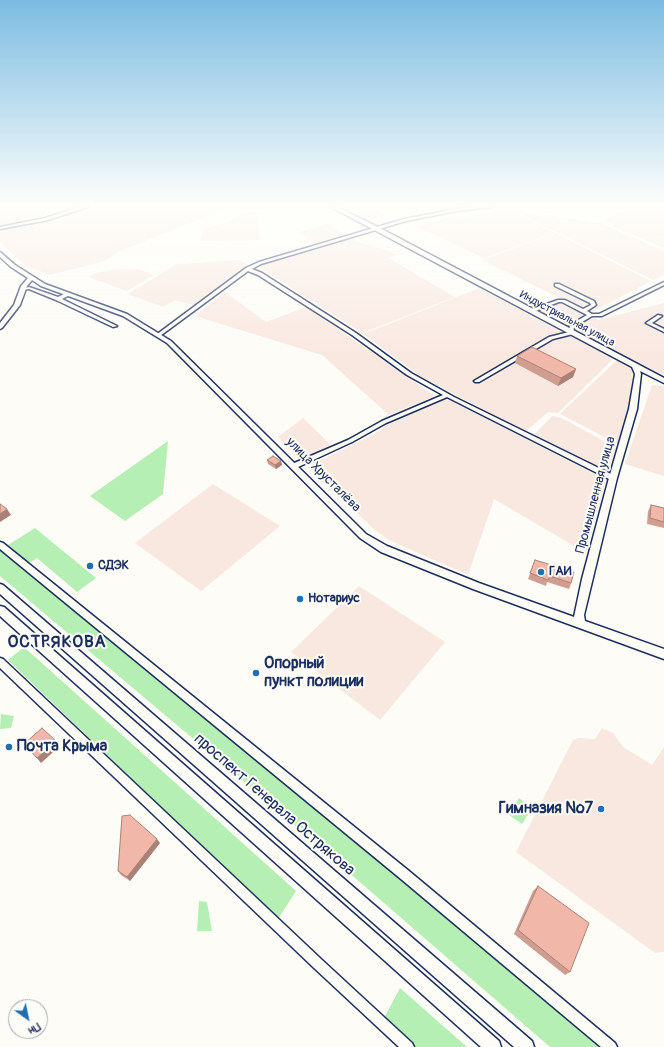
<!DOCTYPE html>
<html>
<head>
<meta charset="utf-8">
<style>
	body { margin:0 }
	#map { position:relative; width:664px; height:1047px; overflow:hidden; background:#fdfcf7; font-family:Pangolin,sans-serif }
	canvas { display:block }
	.north { position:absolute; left:8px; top:999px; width:40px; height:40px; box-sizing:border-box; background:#fdfcf7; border:1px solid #a3aaba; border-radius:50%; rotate:147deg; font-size:11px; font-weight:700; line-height:16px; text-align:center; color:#1b2f5e }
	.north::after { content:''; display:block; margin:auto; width:14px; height:18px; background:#1f6fb2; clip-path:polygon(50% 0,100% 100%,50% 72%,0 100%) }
</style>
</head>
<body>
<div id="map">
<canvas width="664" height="1047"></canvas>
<div class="north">Пн</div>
</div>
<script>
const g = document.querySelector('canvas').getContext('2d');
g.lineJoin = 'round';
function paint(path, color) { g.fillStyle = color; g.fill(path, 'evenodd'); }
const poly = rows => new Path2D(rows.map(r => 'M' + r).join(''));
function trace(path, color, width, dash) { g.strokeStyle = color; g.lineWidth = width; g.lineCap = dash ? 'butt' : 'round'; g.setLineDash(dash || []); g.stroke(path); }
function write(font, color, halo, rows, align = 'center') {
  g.font = font + ' Pangolin,sans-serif'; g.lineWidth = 4; g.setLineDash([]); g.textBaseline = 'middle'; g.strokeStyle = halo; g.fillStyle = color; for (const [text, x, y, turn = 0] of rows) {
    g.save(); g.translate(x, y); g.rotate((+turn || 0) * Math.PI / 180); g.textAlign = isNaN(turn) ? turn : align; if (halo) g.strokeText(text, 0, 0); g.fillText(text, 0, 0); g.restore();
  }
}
paint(poly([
	[10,207,49,207,41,218,0,227,0,211],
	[90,207,230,207,118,252,105,261,50,275,26,266,0,242,0,229,52,218],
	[630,207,664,207,664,237,657,236,664,238,664,248,612,226,615,224,603,221],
	[505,208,555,233,484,258,418,227,451,216,462,220],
	[373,209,387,215,367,220,353,213],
	[248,210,258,213,259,240,200,241,204,229,228,222],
	[512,210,600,223,664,251,664,275,653,280],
	[327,224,343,234,341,236,316,244,311,243,299,232],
	[556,233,651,281,590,313,482,260],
	[351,237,358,242,386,250,396,255,388,258,455,297,362,333,257,266],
	[239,260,249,265,196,306,175,300,163,307,128,294,177,264],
	[138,269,154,275,127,291,88,277,95,273,111,270],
	[479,288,612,358,611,361,558,413,548,412,525,432,420,376,363,334],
	[225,292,266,322,306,307,435,396,389,415,322,355,195,316],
	[559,302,598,320,664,303,664,375,595,342,540,312],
	[617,360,633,370,629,410,618,444,560,414],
	[652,385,664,386,664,476,625,464],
	[444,397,606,480,586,553,494,499,468,575,389,540,375,530,307,467,372,435,395,420],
	[552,416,562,418,616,448,608,472,534,435],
	[303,418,331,445,300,460,278,437],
	[213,484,280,526,201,591,135,543],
	[359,586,445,642,380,720,291,652],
	[602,728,613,733,623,747,652,765,664,747,664,952,655,953,516,852,573,740,579,738,595,739]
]), '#f9e8e0');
paint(poly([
	[168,441,163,494,125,521,90,496],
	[35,528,96,578,77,592,37,558,29,563,8,545],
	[0,550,131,658,604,1047,550,1047,248,785,0,576],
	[24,647,296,891,278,919,8,660],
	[1,714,14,716,11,728,0,729],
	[519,798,532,808,522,824,509,815],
	[199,901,207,902,212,931,197,931],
	[400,988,467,1047,416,1047,384,1018]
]), '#b5efb3');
const minor = poly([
	[476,207,494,207,457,211,406,221,261,264,252,269,262,273,356,333,411,373,454,397,615,476,616,478,615,480,611,480,447,397,386,423,352,442,296,468,292,468,291,466,292,464,348,440,382,421,443,395,407,375,352,335,258,275,248,271,160,336,156,335,246,268,259,262,404,219,457,209,476,207],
	[664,282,664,285,602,316,592,316,574,327,573,334,553,339,479,382,475,382,474,381,549,337,569,332,570,325,587,315,562,302,559,302,533,312,529,312,529,310,558,300,565,300,583,309,591,305,590,303,555,286,555,284,559,284,594,301,596,305,587,311,592,314,599,314,664,282],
	[29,287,58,297,64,294,68,294,68,296,62,299,117,326,113,327,56,300,29,289,23,290,21,289,29,287],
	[658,315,662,316,652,323,664,329,664,332,646,323,658,315],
	[0,542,3,543,409,871,615,1043,617,1047,601,1047,401,879,0,549,0,542],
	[0,658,3,659,321,959,412,1043,414,1047,399,1047,313,967,0,668,0,658]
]);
const major = poly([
	[80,207,88,207,48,220,0,229,0,227,45,218,80,207],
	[331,207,337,207,378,227,664,378,664,383,640,371,641,374,637,409,617,478,584,615,585,621,664,649,664,659,473,589,381,552,360,538,167,343,123,316,41,286,32,280,27,286,20,305,2,328,0,329,0,323,14,305,21,286,28,278,11,267,0,257,0,252,15,265,45,284,127,314,171,341,366,534,387,546,479,583,574,617,582,579,609,478,629,409,635,374,632,367,331,207],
	[0,584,3,585,532,1041,534,1047,514,1047,0,594,0,584],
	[0,606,4,607,499,1041,501,1047,481,1047,0,616,0,606]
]);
trace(minor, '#1b2f5e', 3);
trace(major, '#1b2f5e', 3);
paint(minor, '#fdfcf7');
paint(major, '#fdfcf7');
paint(poly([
	[517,356,576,369,573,377,558,386,515,363],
	[267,460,281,461,282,465,276,469,268,464],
	[651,505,664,508,664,528,647,524,648,511],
	[535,560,571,583,569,589,547,582,546,586,528,579],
	[160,843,130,881,121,875,118,871],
	[538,886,570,972,565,975,514,934,533,891]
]), '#cf9e91');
paint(poly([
	[576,369,573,377,558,386,561,378],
	[281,461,282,465,276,469,275,465],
	[7,509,11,515,0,522,0,514],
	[56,741,60,746,41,763,37,758],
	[157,839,160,843,130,881,127,877]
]), '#a98176');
const building = poly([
	[532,347,576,369,561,378,517,356,532,347],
	[273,456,281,461,275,465,267,460,273,456],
	[0,504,7,509,0,514,0,504],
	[651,505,664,508,664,522,650,518,651,505],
	[535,560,574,572,571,583,550,576,548,580,530,573,535,560],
	[42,728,56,741,37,758,24,744,42,728],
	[130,815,157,839,127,877,118,871,122,816,130,815],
	[538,886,589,923,570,972,518,930,538,886]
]);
paint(building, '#f1b8a9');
trace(building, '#a98176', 1);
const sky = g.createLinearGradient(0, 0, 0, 354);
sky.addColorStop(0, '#7cbce2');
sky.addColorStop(0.58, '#fefefb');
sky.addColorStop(1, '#fefefb00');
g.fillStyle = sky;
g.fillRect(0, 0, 664, 354);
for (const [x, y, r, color] of [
	[90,566,4,"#1f6fb2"],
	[541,572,4,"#1f6fb2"],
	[300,599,4,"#1f6fb2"],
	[256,673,4,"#1f6fb2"],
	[9,747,4,"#1f6fb2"],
	[601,809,4,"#1f6fb2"]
]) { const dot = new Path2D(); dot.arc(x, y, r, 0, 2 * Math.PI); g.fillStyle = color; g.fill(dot); trace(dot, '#fdfcf7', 1.5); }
write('11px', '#1b2f5e', '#fdfcf7', [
	["Индустриальная улица",567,319,28]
]);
write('13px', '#1b2f5e', '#fdfcf7', [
	["улица Хрусталёва",323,475,45],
	["Промышленная улица",596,495,-75]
]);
write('bold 13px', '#1b2f5e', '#fdfcf7', [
	["СДЭК",98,566],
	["ГАИ",549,572],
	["Нотариус",308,599]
], 'left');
write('bold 16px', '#1b2f5e', '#fdfcf7', [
	["Опорный",264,664],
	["пункт полиции",264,682],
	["Почта Крыма",17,747],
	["Гимназия №7",593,809,"right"]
], 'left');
write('16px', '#1b2f5e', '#fdfcf7', [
	["проспект Генерала Острякова",274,805,41]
]);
g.letterSpacing = '1px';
write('bold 17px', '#1b2f5e', '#fdfcf7', [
	["ОСТРЯКОВА",57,643]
]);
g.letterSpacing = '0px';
</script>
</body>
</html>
